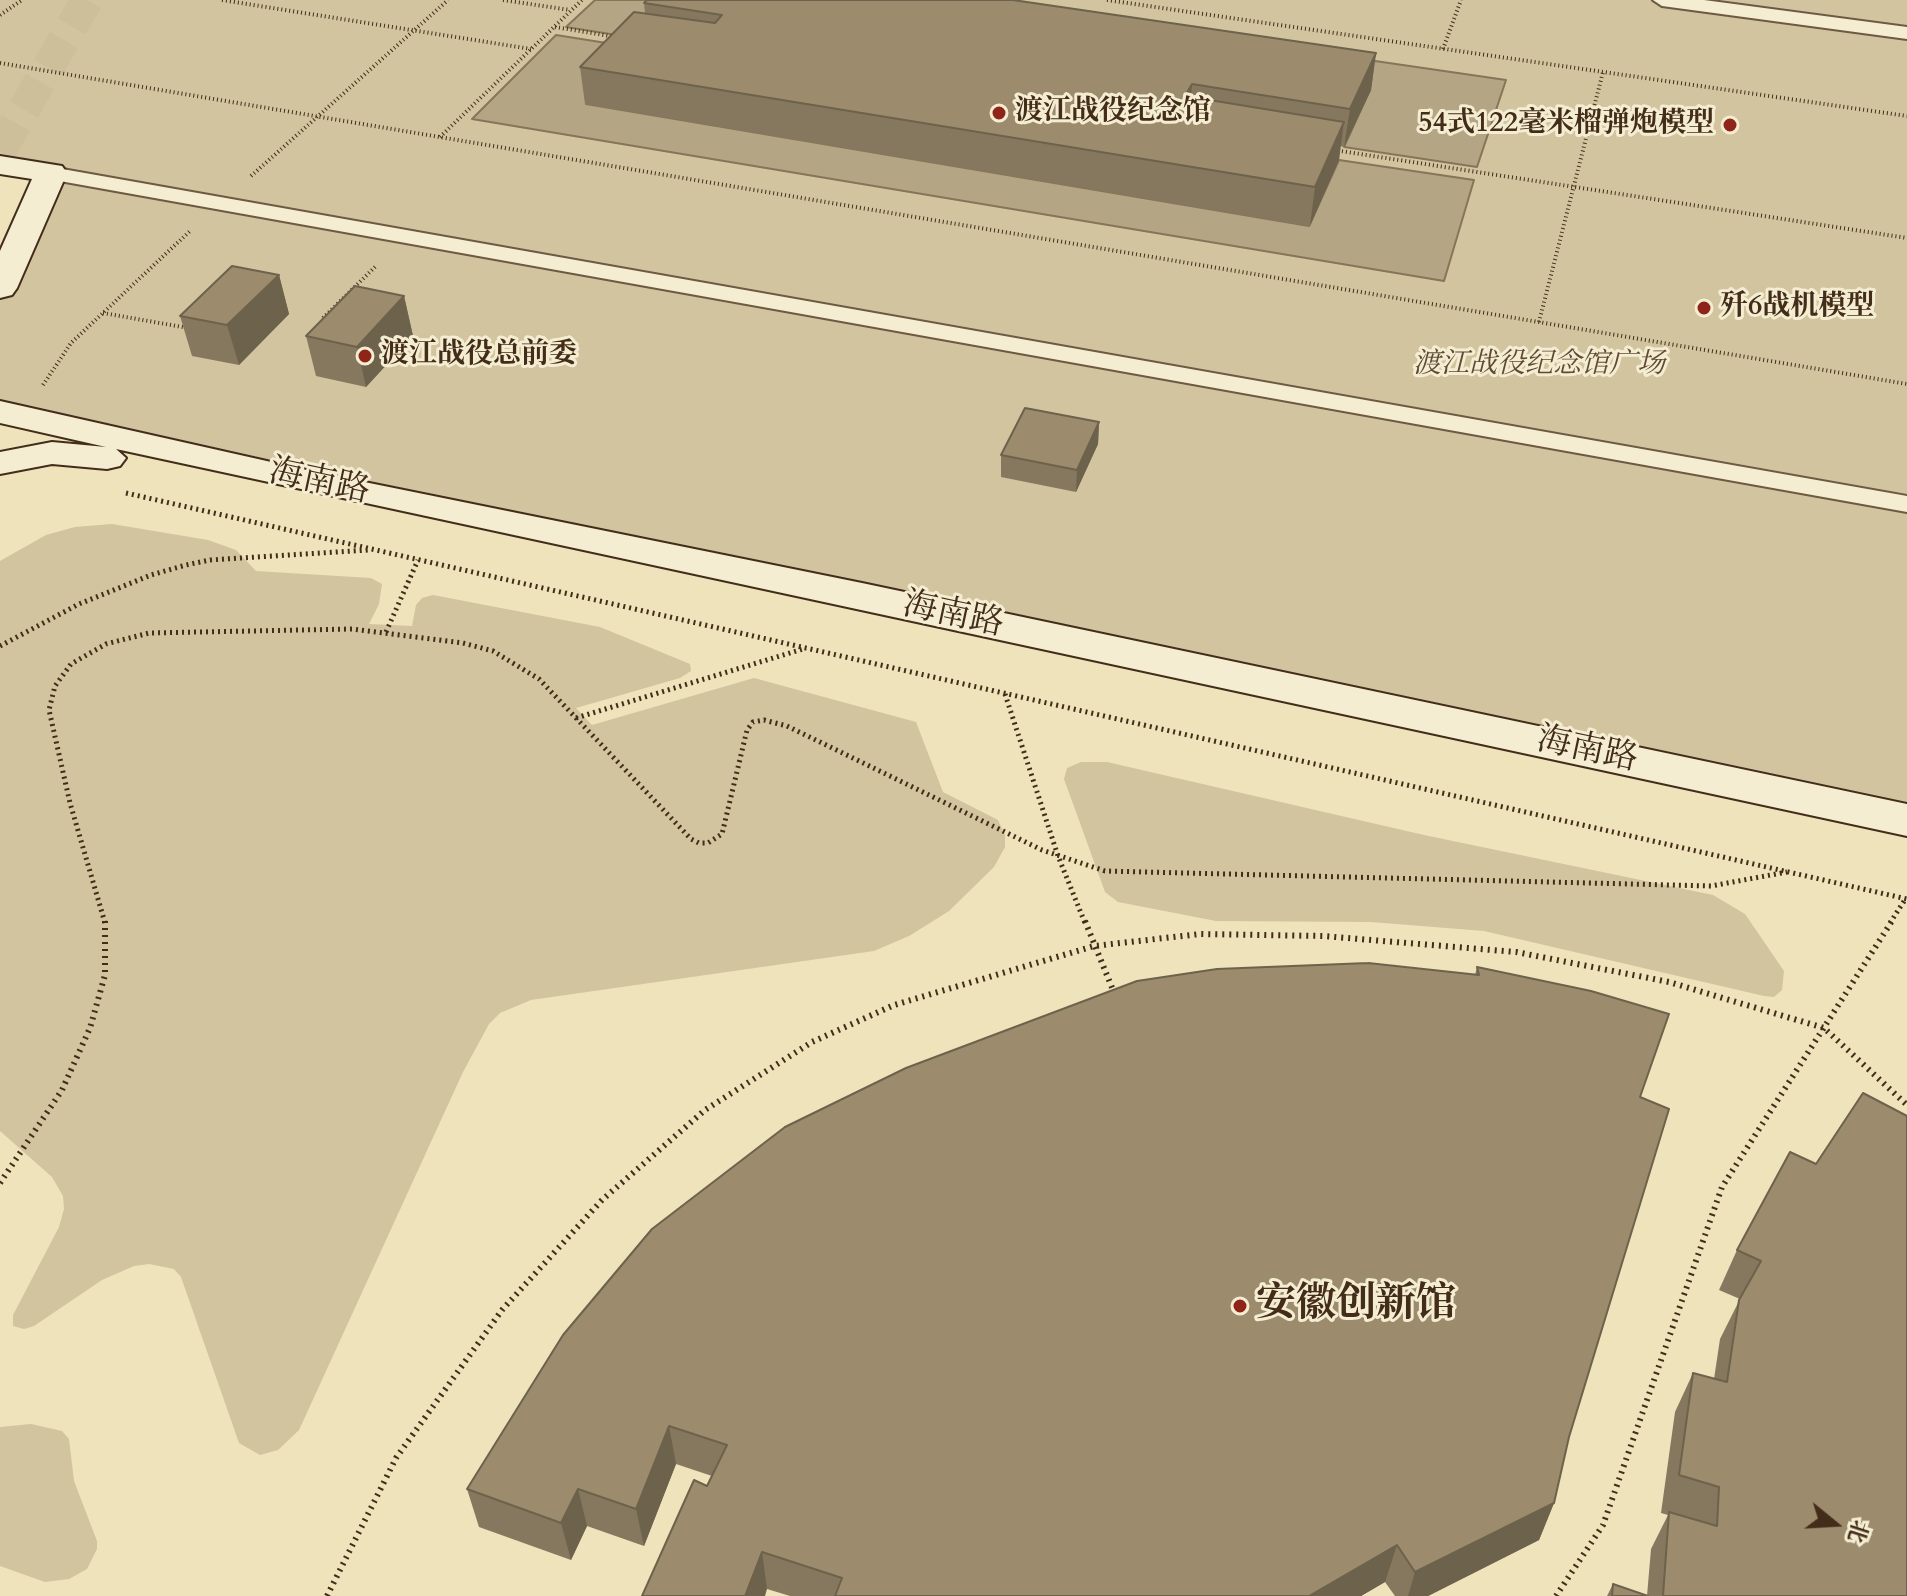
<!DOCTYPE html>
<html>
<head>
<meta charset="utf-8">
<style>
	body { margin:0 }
	#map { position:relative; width:1907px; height:1596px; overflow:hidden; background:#eee3ba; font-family:Cardo,"Noto Serif SC",serif }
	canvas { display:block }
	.north { position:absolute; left:1795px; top:1484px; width:80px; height:80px; -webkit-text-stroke:6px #f4edd2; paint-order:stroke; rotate:108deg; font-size:22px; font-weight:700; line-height:32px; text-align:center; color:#432d1a }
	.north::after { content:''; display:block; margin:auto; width:28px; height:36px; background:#432d1a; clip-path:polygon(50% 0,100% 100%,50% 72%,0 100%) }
</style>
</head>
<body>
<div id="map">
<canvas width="1907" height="1596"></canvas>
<div class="north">北</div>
</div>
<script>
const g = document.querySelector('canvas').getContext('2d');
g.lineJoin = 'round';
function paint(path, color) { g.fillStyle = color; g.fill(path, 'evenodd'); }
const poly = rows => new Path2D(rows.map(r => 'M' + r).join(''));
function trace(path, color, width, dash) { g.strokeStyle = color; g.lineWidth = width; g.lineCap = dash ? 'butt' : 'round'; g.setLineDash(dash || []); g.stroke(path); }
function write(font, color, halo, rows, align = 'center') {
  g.font = font + ' Cardo,"Noto Serif SC",serif'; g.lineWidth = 6; g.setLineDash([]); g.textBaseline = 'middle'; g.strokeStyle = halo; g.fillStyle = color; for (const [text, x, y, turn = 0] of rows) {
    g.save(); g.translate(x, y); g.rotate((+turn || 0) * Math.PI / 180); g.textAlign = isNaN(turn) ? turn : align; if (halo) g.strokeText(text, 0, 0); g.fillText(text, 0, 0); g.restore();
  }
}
paint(poly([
	[0,0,1907,0,1907,820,0,412,0,288,50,174,0,165],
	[112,524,208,540,236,550,256,571,371,578,382,584,379,604,369,624,412,626,416,605,422,598,433,595,600,627,690,664,691,671,680,678,576,708,592,725,754,678,916,722,943,792,998,820,1005,835,1005,847,994,867,949,911,909,936,874,951,531,1000,500,1013,489,1024,463,1072,299,1430,278,1450,260,1455,239,1443,181,1277,174,1269,149,1264,134,1266,102,1280,34,1326,24,1329,13,1326,13,1315,59,1227,64,1209,63,1196,52,1177,0,1131,0,561,46,535,75,527],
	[1081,762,1107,762,1424,835,1713,895,1745,914,1784,971,1782,990,1774,997,1764,996,1484,931,1371,922,1216,921,1118,902,1105,892,1064,779,1067,768],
	[31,1424,62,1431,69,1439,74,1481,97,1541,97,1549,87,1569,69,1579,45,1582,0,1566,0,1427]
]), '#d1c49f');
const water = poly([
	[595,0,685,0,648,40,566,27,595,0],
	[955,0,1506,80,1477,167,1344,147,1370,90,955,0],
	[556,35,638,48,586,104,1309,226,1339,160,1474,180,1444,281,472,119,556,35]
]);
paint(water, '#b4a584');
trace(water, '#87755a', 2);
trace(poly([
	[0,151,87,0]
]), '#ccbf9a', 32, [32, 16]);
const lane = poly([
	[1653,0,1704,0,1907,27,1907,39,1662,6,1653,0],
	[51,167,1907,496,1907,512,43,178,40,173,51,167]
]);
const secondary = poly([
	[0,156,62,166,67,173,17,288,12,295,0,298,0,251,32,179,0,174,0,156],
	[0,401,320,473,862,583,1907,804,1907,836,116,449,126,458,120,466,107,469,52,464,0,474,0,452,52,442,106,447,0,423,0,401]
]);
trace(lane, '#6e5a42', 4);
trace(secondary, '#432d1a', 4);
trace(poly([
	[222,0,531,49],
	[503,0,570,10],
	[1107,0,1907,116],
	[0,15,22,0],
	[555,27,616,37],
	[1443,49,1461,0],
	[0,63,1907,384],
	[440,137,582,0],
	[1334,150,1907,238],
	[251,176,448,0],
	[103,313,188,328],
	[323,318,377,265],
	[1539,322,1603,72],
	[43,385,71,343,190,231]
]), '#432d1a', 4, [1, 3]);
trace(poly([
	[126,493,1907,899],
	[386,632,418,560],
	[0,646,79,604,151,575,186,565,210,560,368,550],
	[1005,694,1058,856,1085,923],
	[576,718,806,648],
	[105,923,70,803,49,710,55,686,71,664,106,644,149,633,352,629,463,643,493,651,539,679,691,839,699,843,708,843,722,834,747,730,753,722,764,720,787,726,1042,850,1105,871,1711,886,1787,872],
	[1890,923,1906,898]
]), '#432d1a', 5, [2, 4]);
trace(poly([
	[1085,921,1115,995],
	[0,1183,62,1090,90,1028,105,975,105,921],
	[327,1596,396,1458,502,1310,602,1200,705,1110,812,1042,894,1005,1094,946,1200,934,1323,936,1516,952,1669,982,1824,1028,1907,1105],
	[1556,1596,1603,1525,1722,1187,1892,921]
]), '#432d1a', 6, [2, 5]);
paint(lane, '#f4edd2');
paint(secondary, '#f4edd2');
paint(poly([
	[644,3,1376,53,1371,90,1344,147,1340,146,1339,160,1310,226,585,104,580,67,645,13],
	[279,275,289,314,239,365,192,356,180,316],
	[404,296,413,336,366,387,316,376,306,336],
	[1099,422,1098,444,1076,492,1001,477,1001,455],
	[1477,967,1640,1097,1569,1437,1554,1503,1539,1540,1428,1596,1395,1596,1385,1582,1361,1596,790,1596,767,1589,707,1486,712,1476,676,1464,644,1546,587,1526,571,1560,479,1527,467,1489,1475,975],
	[1790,1152,1907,1596,1607,1596,1613,1584,1647,1596,1651,1549,1668,1515,1661,1513,1675,1412,1693,1373,1714,1379,1720,1339,1740,1299,1719,1290,1737,1250]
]), '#86785e');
paint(poly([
	[1376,53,1371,90,1344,147,1350,109],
	[1192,84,1189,122,1185,96],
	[1344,122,1339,160,1310,226,1315,187],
	[279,275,289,314,239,365,227,325],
	[404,296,413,336,366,387,357,347],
	[1099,422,1098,444,1076,492,1077,470],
	[669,1426,676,1464,644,1546,636,1509],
	[578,1489,587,1526,571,1560,561,1523],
	[1554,1503,1539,1540,1428,1596,1408,1596,1415,1572],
	[1397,1545,1385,1582,1361,1596,1309,1596],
	[762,1552,767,1589,765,1596,745,1596]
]), '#6d624c');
const building = poly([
	[647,0,1013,0,1376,53,1350,109,1192,84,1185,96,1344,122,1315,187,580,67,634,12,715,23,722,15,644,3,647,0],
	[232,266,279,275,227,325,180,316,232,266],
	[355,286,404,296,357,347,306,336,355,286],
	[1025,408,1099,422,1077,470,1001,455,1025,408],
	[1368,963,1479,975,1477,967,1591,991,1669,1014,1640,1097,1669,1109,1569,1437,1554,1503,1415,1572,1397,1545,1309,1596,835,1596,842,1578,762,1552,745,1596,642,1596,694,1480,707,1486,727,1445,669,1426,636,1509,578,1489,561,1523,467,1489,563,1335,652,1229,785,1127,906,1068,1137,981,1217,969,1368,963],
	[1863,1093,1907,1116,1907,1596,1663,1596,1669,1512,1717,1526,1719,1487,1679,1475,1693,1373,1727,1382,1739,1300,1761,1261,1737,1250,1790,1152,1816,1164,1863,1093],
	[1613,1584,1648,1596,1612,1596,1613,1584]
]);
paint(building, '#9c8c6d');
trace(building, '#6d624c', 2);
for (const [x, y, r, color] of [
	[999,113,8,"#8f2418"],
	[1730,125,8,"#8f2418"],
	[1704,308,8,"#8f2418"],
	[365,356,8,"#8f2418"],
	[1240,1306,8,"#8f2418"]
]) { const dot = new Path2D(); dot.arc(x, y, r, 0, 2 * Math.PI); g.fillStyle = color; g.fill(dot); trace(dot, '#f4edd2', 3); }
write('bold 28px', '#432d1a', '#f4edd2', [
	["渡江战役纪念馆",1015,113],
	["54式122毫米榴弹炮模型",1714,125,"right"],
	["歼6战机模型",1720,308],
	["渡江战役总前委",381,356]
], 'left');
write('italic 28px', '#5f4b35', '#f4edd2', [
	["渡江战役纪念馆广场",1539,366]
]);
write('34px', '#432d1a', '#f4edd2', [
	["海南路",319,483,12],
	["海南路",953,616,12],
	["海南路",1587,751,12]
]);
write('bold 40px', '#432d1a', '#f4edd2', [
	["安徽创新馆",1256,1306]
], 'left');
</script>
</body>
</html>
